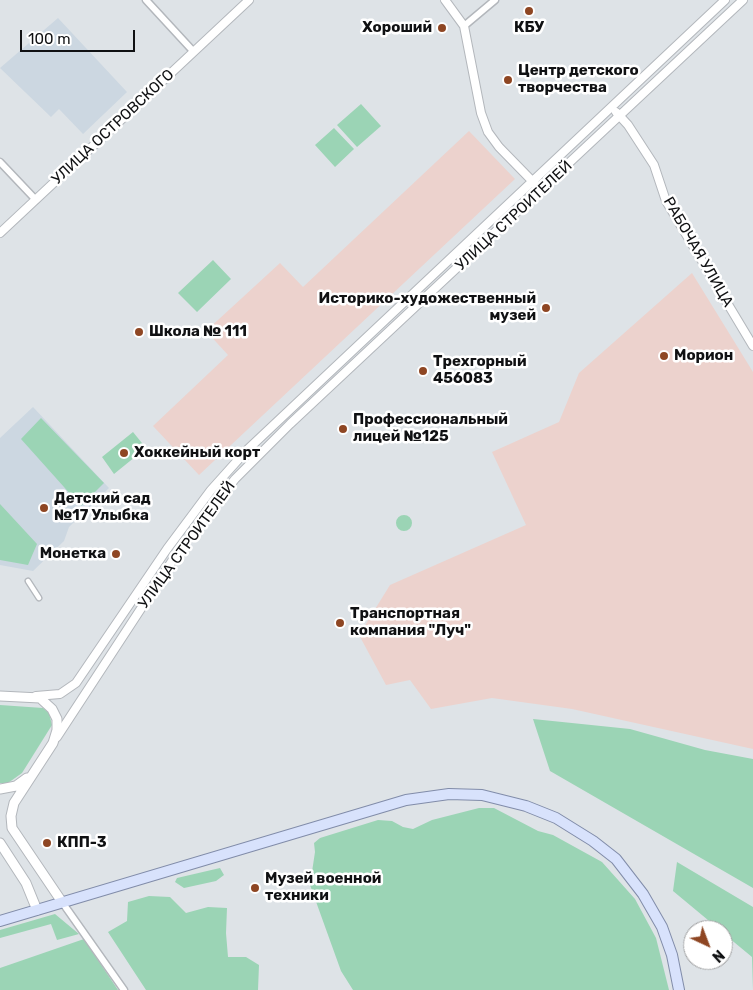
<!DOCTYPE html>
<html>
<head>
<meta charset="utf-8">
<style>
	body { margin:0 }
	#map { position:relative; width:753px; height:990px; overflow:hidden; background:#dee3e7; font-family:Rubik,sans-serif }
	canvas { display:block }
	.north { position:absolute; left:683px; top:920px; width:50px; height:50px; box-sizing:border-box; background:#fff; border:1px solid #9fa0a1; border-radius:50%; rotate:137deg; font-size:14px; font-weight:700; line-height:20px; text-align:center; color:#101113 }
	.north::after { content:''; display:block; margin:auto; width:18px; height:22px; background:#8e4623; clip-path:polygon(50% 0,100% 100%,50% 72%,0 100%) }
	.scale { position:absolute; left:20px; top:30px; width:115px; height:22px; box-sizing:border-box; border:2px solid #101113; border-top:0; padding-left:6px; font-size:15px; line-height:18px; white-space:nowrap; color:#101113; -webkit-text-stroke:4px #fff; paint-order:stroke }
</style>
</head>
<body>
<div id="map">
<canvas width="753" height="990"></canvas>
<div class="north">N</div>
<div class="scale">100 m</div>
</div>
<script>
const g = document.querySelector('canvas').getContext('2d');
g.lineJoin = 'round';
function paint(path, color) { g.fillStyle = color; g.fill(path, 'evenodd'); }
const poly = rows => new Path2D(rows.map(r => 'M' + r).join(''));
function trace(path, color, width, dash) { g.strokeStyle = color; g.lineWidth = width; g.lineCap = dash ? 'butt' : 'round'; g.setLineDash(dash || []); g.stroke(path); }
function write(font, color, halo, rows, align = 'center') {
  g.font = font + ' Rubik,sans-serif'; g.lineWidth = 5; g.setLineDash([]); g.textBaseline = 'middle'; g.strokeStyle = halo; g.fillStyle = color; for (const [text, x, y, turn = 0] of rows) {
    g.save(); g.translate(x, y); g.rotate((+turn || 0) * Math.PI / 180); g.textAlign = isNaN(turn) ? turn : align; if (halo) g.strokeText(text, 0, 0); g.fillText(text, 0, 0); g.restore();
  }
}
paint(poly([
	[58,18,127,92,83,134,59,109,51,117,0,68],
	[33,407,109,488,69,527,64,541,33,571,0,565,0,438]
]), '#ccd7e1');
paint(poly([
	[469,131,515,179,199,475,153,426,228,355,206,331,280,263,303,287],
	[692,273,753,372,753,749,572,709,492,698,431,709,410,680,386,685,359,635,390,585,526,525,492,452,559,422,579,373]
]), '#ecd2cd');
paint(poly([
	[361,104,381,126,357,147,337,125],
	[334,128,354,149,335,167,315,145],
	[213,260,231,279,197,312,178,293],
	[41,418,104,483,81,506,21,439],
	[133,432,146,448,114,474,102,457],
	[0,504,37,544,28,565,0,560],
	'396 523a8 8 0 1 1 16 0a8 8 0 1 1-16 0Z',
	[0,705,43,708,49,713,52,725,22,773,8,783,0,783],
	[533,719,630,729,705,750,753,759,753,888,550,771],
	[479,808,494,808,538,831,553,835,602,862,635,899,656,938,669,990,353,990,341,971,310,885,315,852,314,843,320,838,378,820,392,821,403,827,413,829,432,820],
	[677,862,753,907,753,990,752,957,723,933,723,930,720,930,673,891],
	[220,868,224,875,216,881,184,888,175,882,177,878],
	[149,896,170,897,186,913,208,907,227,908,226,933,228,957,246,957,259,965,258,990,146,990,108,932,127,921,128,902],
	[55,914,79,934,57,940,51,924,0,938,0,930],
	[84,939,118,990,0,990,0,968]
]), '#9bd4b5');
const pedestrian = poly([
	[28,581,39,598]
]);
const minor = poly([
	[146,0,193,51],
	[464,26,495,0],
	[0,162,36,200],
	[62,902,124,990]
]);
const tertiary = poly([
	[445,0,464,26,481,113,488,132,499,147,541,190],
	[616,112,628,125,654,165,666,201,753,346],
	[0,233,249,0],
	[36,696,60,694,76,683,167,549,211,490,246,451,725,0],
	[57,737,176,555,235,479,290,424,743,0]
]);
const secondary = poly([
	[0,696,40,698,52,709,57,719,57,730,53,743,14,803,11,816,12,828,62,902],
	[0,789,16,786,27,778],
	[0,843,26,883,37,910]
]);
const primary = poly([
	[0,921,406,800,449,794,482,795,526,806,556,818,593,841,616,859,643,894,662,927,672,955,679,990]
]);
trace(pedestrian, '#b3b7bc', 7);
trace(minor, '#b3b7bc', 9);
trace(tertiary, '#b3b7bc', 10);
trace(secondary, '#b3b7bc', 11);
trace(primary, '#818ca9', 12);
trace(pedestrian, '#fff', 4.5);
trace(minor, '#fff', 6);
trace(tertiary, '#fff', 8);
trace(secondary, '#fff', 9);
trace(primary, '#d8e2fc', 10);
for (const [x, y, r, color] of [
	[529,11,5,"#8e4623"],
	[442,28,5,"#8e4623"],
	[508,80,5,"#8e4623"],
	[546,308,5,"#8e4623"],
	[139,332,5,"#8e4623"],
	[664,356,5,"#8e4623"],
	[423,371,5,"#8e4623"],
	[343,429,5,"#8e4623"],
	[124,453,5,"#8e4623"],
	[44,508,5,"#8e4623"],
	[116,554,5,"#8e4623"],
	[340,623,5,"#8e4623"],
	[47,843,5,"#8e4623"],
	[255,888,5,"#8e4623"]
]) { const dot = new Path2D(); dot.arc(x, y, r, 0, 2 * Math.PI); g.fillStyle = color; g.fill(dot); trace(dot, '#fff', 2); }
write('bold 15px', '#101113', '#fff', [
	["Хороший",432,28,"right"],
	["КБУ",529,28,"center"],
	["Центр детского",518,71],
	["творчества",518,88],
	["Историко-художественный",536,299,"right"],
	["музей",536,316,"right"],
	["Школа № 111",149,332],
	["Морион",674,356],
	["Трехгорный",433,362],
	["456083",433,379],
	["Профессиональный",353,420],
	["лицей №125",353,437],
	["Хоккейный корт",134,453],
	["Детский сад",54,499],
	["№17 Улыбка",54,516],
	["Монетка",106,554,"right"],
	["Транспортная",350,614],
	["компания \"Луч\"",350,631],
	["КПП-3",57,843],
	["Музей военной",265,879],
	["техники",265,896]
], 'left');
write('15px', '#101113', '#fff', [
	["УЛИЦА ОСТРОВСКОГО",113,127,-43],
	["УЛИЦА СТРОИТЕЛЕЙ",514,216,-43],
	["РАБОЧАЯ УЛИЦА",698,252,60],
	["УЛИЦА СТРОИТЕЛЕЙ",187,545,-54]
]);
</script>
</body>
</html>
